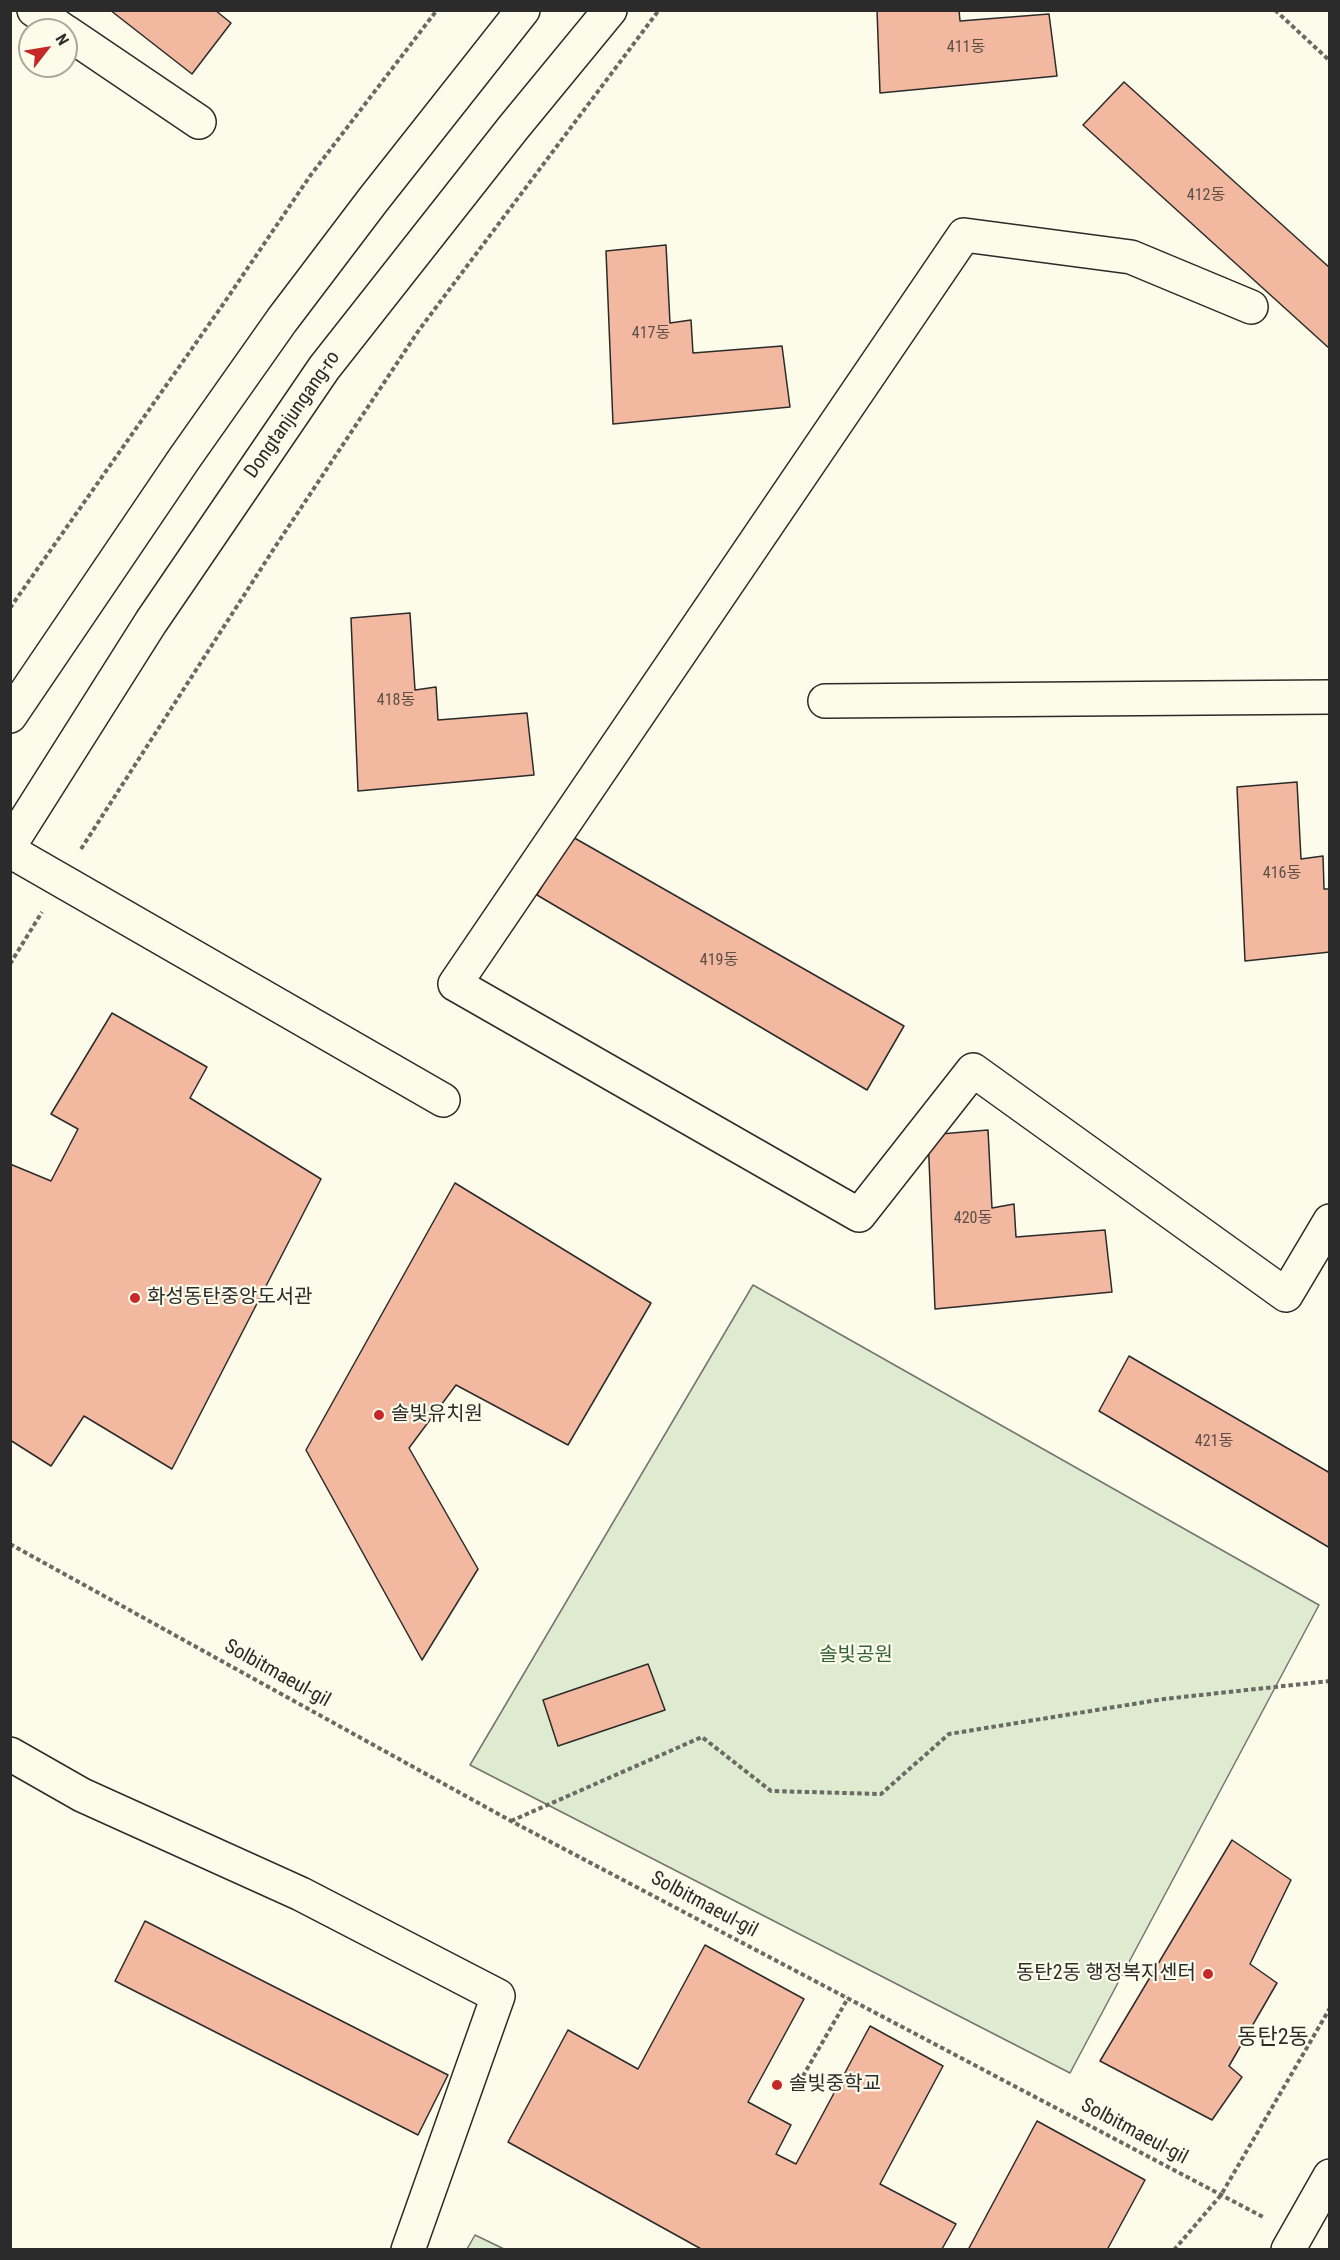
<!DOCTYPE html>
<html>
<head>
<meta charset="utf-8">
<style>
	body { margin:0 }
	#map { position:relative; width:1340px; height:2260px; overflow:hidden; background:#fdfbea; font-family:"Roboto Condensed",sans-serif }
	canvas { display:block }
	.frame { position:absolute; inset:0; border:12px solid #2b2b2b; pointer-events:none }
	.north { position:absolute; left:18px; top:18px; width:60px; height:60px; box-sizing:border-box; background:#fdfbea; border:2px solid #a9a89e; border-radius:50%; rotate:59deg; font-size:16px; font-weight:700; line-height:24px; text-align:center; color:#2b2b2b }
	.north::after { content:''; display:block; margin:auto; width:21px; height:27px; background:#c62828; clip-path:polygon(50% 0,100% 100%,50% 72%,0 100%) }
</style>
</head>
<body>
<div id="map">
<canvas width="1340" height="2260"></canvas>
<div class="frame"></div>
<div class="north">N</div>
</div>
<script>
const g = document.querySelector('canvas').getContext('2d');
g.lineJoin = 'round';
function paint(path, color) { g.fillStyle = color; g.fill(path, 'evenodd'); }
const poly = rows => new Path2D(rows.map(r => 'M' + r).join(''));
function trace(path, color, width, dash) { g.strokeStyle = color; g.lineWidth = width; g.lineCap = dash ? 'butt' : 'round'; g.setLineDash(dash || []); g.stroke(path); }
function write(font, color, halo, rows, align = 'center') {
  g.font = font + ' "Roboto Condensed","Noto Sans KR",sans-serif'; g.lineWidth = 4.5; g.setLineDash([]); g.textBaseline = 'middle'; g.strokeStyle = halo; g.fillStyle = color; for (const [text, x, y, turn = 0] of rows) {
    g.save(); g.translate(x, y); g.rotate((+turn || 0) * Math.PI / 180); g.textAlign = isNaN(turn) ? turn : align; if (halo) g.strokeText(text, 0, 0); g.fillText(text, 0, 0); g.restore();
  }
}
const green = poly([
	[753,1285,1319,1605,1070,2073,470,1765,753,1285],
	[475,2235,504,2249,467,2249,475,2235]
]);
paint(green, '#deebd1');
trace(green, '#74746e', 1.5);
const building = poly([
	[110,10,215,10,231,23,192,74,110,10],
	[877,10,959,10,960,21,1049,14,1057,76,880,93,877,10],
	[1124,82,1330,268,1330,349,1083,125,1124,82],
	[666,245,670,323,691,320,693,353,782,346,790,407,613,424,606,251,666,245],
	[410,613,415,690,436,687,438,720,527,713,534,775,358,791,351,618,410,613],
	[1297,782,1301,859,1323,856,1324,889,1330,889,1330,952,1245,961,1237,787,1297,782],
	[571,836,904,1026,867,1090,537,895,571,836],
	[112,1013,207,1067,190,1098,321,1179,172,1469,84,1416,51,1466,10,1440,10,1164,51,1181,78,1129,51,1114,112,1013],
	[988,1130,992,1208,1014,1204,1016,1237,1105,1230,1112,1292,935,1309,928,1135,988,1130],
	[455,1183,651,1303,568,1445,456,1385,409,1448,478,1569,422,1660,306,1450,455,1183],
	[1129,1356,1330,1473,1330,1548,1099,1411,1129,1356],
	[648,1664,665,1710,558,1746,543,1700,648,1664],
	[1232,1840,1291,1880,1250,1964,1277,1983,1229,2066,1242,2077,1212,2120,1100,2061,1232,1840],
	[145,1921,448,2075,418,2135,115,1981,145,1921],
	[705,1945,804,1999,748,2102,791,2125,776,2154,796,2164,870,2026,943,2066,880,2184,956,2224,942,2249,944,2250,703,2250,508,2142,568,2030,638,2069,705,1945],
	[1037,2121,1145,2180,1107,2250,968,2250,1037,2121]
]);
paint(building, '#f2b8a0');
trace(building, '#2b2b2b', 1.5);
const minor = poly([
	[34,10,63,30],
	[66,32,199,122],
	[1251,307,1131,257,964,235,455,984,859,1215,973,1070,1286,1295,1330,1221],
	[825,701,1330,697],
	[10,716,184,459,282,320,373,200,523,10],
	[10,845,151,622,324,368,513,128,610,10],
	[10,851,443,1100],
	[10,1754,82,1795,301,1894,498,1996,408,2250],
	[1288,2250,1330,2176]
]);
trace(minor, '#2b2b2b', 36);
trace(poly([
	[1275,10,1330,61],
	[10,608,224,303,310,176,437,10],
	[81,849,275,547,419,330,659,10],
	[10,964,42,912],
	[10,1544,511,1821,1265,2218],
	[511,1821,702,1737,771,1791,881,1794,949,1734,1164,1699,1330,1681],
	[799,2083,848,1998],
	[1174,2250,1221,2195,1330,2008]
]), '#6a6964', 4, [4.5, 3]);
trace(minor, '#fdfbea', 33);
for (const [x, y, r, color] of [
	[135,1298,6,"#c62828"],
	[379,1415,6,"#c62828"],
	[1208,1974,6,"#c62828"],
	[777,2085,6,"#c62828"]
]) { const dot = new Path2D(); dot.arc(x, y, r, 0, 2 * Math.PI); g.fillStyle = color; g.fill(dot); trace(dot, '#fdfbea', 2); }
write('16px', '#5d4e48', null, [
	["411동",966,48],
	["412동",1206,196],
	["417동",651,334],
	["418동",396,701],
	["416동",1282,874],
	["419동",719,961],
	["420동",973,1219],
	["421동",1214,1442]
]);
write('20px', '#2b2b2b', '#fdfbea', [
	["Dongtanjungang-ro",293,415,-55],
	["Solbitmaeul-gil",277,1674,29],
	["Solbitmaeul-gil",704,1905,28],
	["Solbitmaeul-gil",1134,2132,28]
]);
write('20px', '#2b2b2b', '#fdfbea', [
	["화성동탄중앙도서관",147,1298],
	["솔빛유치원",391,1415],
	["동탄2동 행정복지센터",1196,1974,"right"],
	["솔빛중학교",789,2085]
], 'left');
write('20px', '#34623c', '#fdfbea', [
	["솔빛공원",856,1656]
]);
write('22px', '#2b2b2b', '#fdfbea', [
	["동탄2동",1273,2038]
]);
</script>
</body>
</html>
